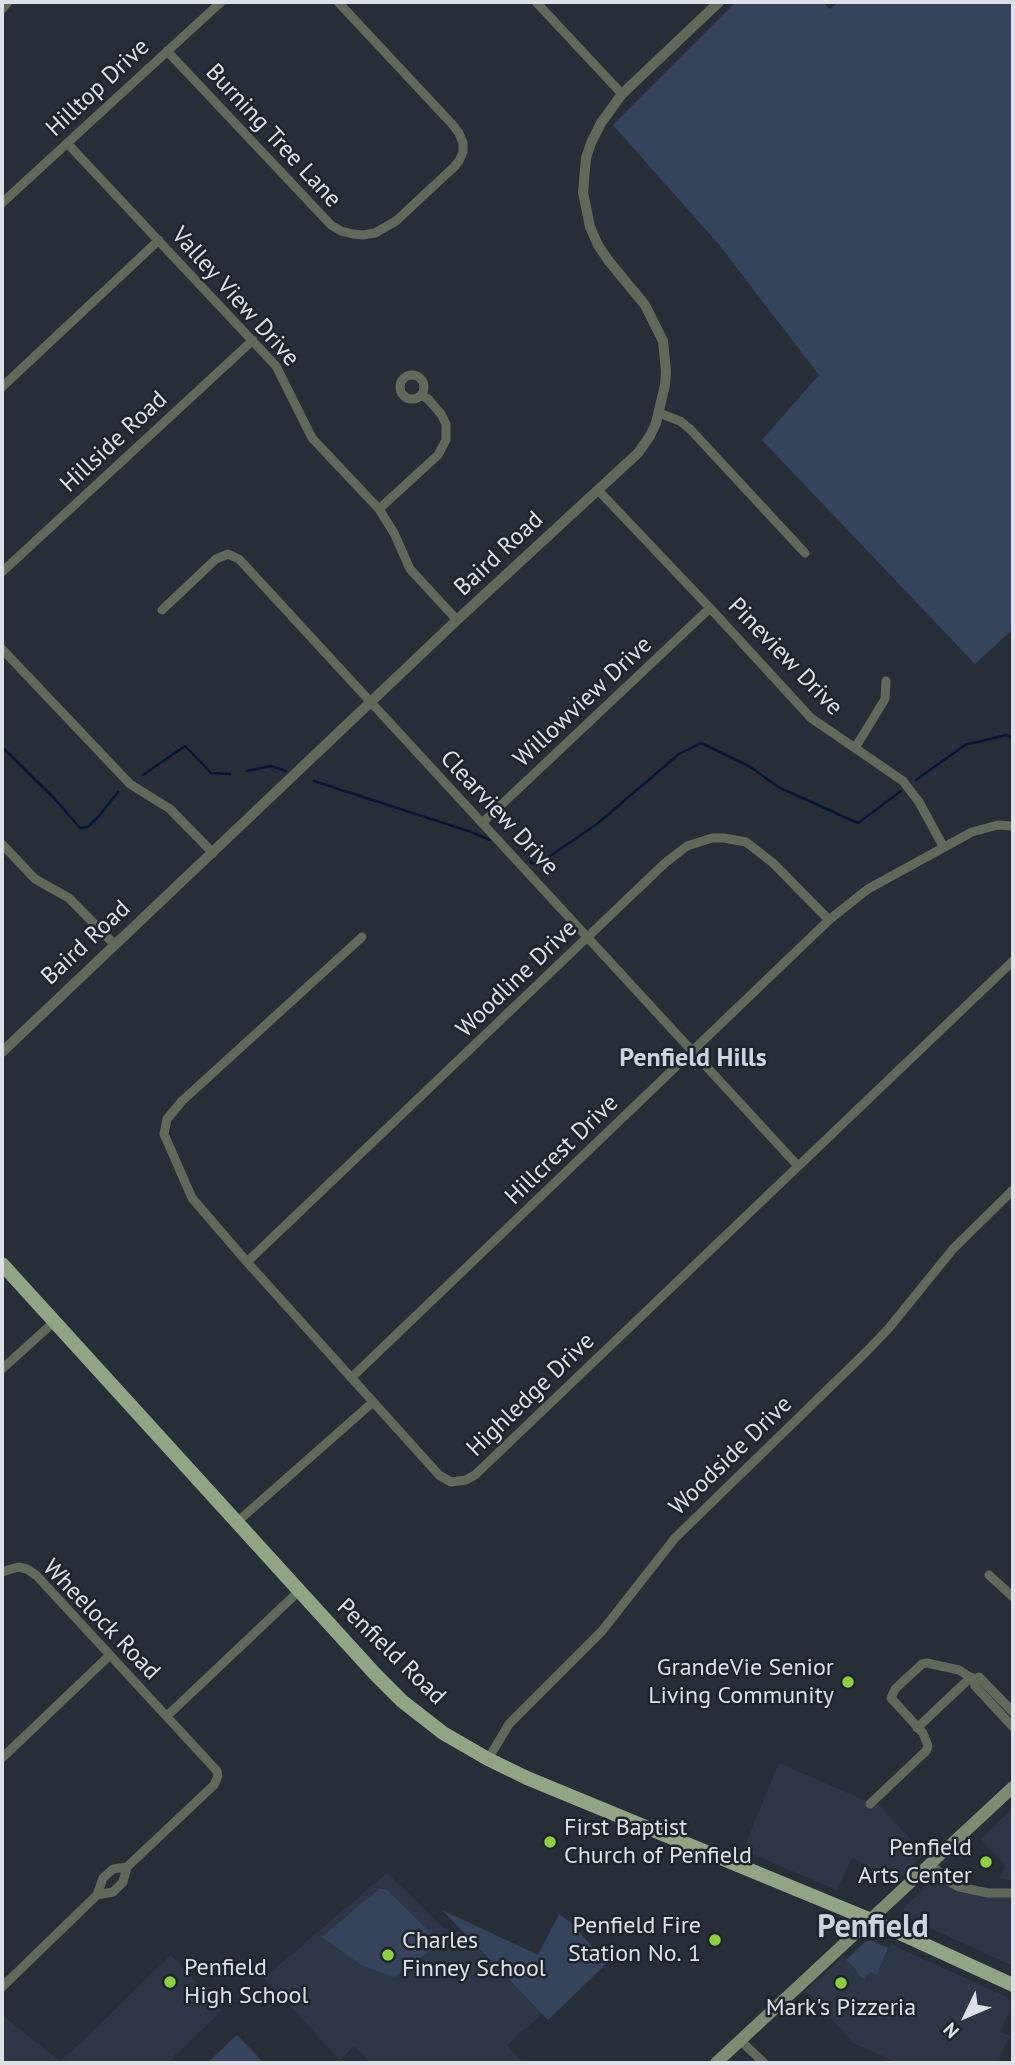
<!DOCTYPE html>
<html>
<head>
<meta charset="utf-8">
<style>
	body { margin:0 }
	#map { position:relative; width:1015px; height:2065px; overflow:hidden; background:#282e38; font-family:"PT Sans",sans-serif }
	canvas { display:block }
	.frame { position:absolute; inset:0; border:4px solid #dce0e7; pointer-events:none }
	.north { position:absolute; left:931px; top:1981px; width:70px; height:70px; -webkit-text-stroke:5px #1e242e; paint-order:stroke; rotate:226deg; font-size:19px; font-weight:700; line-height:28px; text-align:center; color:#dce0e7 }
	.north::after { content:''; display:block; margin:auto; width:24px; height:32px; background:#dce0e7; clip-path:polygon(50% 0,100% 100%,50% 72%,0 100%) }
</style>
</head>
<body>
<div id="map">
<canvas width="1015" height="2065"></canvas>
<div class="frame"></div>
<div class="north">N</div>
</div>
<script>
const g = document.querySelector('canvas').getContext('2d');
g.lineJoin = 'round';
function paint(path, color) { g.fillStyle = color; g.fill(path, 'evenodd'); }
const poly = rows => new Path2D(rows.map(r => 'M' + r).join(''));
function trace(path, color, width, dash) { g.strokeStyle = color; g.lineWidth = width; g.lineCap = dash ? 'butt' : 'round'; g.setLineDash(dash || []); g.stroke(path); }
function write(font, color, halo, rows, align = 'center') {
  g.font = font + ' "PT Sans",sans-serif'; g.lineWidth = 5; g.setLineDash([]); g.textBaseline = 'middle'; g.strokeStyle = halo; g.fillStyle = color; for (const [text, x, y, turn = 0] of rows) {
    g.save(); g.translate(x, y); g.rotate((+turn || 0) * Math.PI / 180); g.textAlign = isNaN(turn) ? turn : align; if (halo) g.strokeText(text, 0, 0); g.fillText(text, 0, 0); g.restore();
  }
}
paint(poly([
	[779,1763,866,1801,872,1797,924,1854,895,1883,875,1874,876,1870,852,1858,837,1890,743,1850],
	[1013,1808,1013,1880,999,1879,1005,1866,981,1839],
	[387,1873,443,1928,463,1933,542,2014,507,2045,523,2063,370,2063,354,2046,340,2060,264,1978],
	[937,1877,961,1893,1013,1897,1013,1966,904,1916,903,1913,904,1908],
	[891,1943,899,1948,1007,1997,1009,2000,1010,2010,1000,2032,1010,2036,997,2063,899,2063,853,2043,806,1991,843,1957,858,1973,867,1978,870,1972,877,1975],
	[171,1955,222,2010,167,2063,2,2063,2,2015,60,2061,83,2041]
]), '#2f3747');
paint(poly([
	[736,2,823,2,830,9,839,2,1013,2,1013,629,975,664,762,440,819,375,720,246,613,125],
	[379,1889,386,1889,441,1943,394,1977,361,1965,322,1937],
	[442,1910,538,1955,559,1914,571,1923,607,1963,548,2020],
	[866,1941,872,1941,888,1948,877,1975,870,1972,865,1979,859,1976,856,1970,846,1960],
	[237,2035,264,2063,206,2063,207,2063]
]), '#36435a');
trace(poly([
	[2,747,53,797,80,828,88,827,99,816,118,792],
	[247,771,271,766,286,771],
	[143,775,185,746,211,773,230,774],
	[916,780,965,745,1006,735,1013,738],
	[314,781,468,831,490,840],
	[530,862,537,865,597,824,679,754,701,743,749,766,778,787,858,823,901,791]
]), '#091631', 2.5);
trace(poly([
	[536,2,622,94],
	[2,9,8,2],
	[167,51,331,225,341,231,353,234,363,235,375,233,396,221,454,167,459,161,463,152,463,143,459,133,452,124,338,2],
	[67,143,276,366,312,438,379,509,394,533,410,569,457,620],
	[2,203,221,2],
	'400 387a12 12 0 1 1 24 0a12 12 0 1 1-24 0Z',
	[2,387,159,240],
	[659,413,680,421,690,429,805,553],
	[598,490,710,608,811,718,903,781,919,802,943,846],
	[379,509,438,455,446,440,446,424,441,414,428,399,421,395],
	[2,572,253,340],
	[162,610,216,559,228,554,239,559,798,1166],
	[2,649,130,784,170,809,213,853],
	[855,748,885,699,886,681],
	[482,823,710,608],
	[2,844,35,879,69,898,115,945],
	[362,937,182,1101,167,1119,164,1134,192,1198,247,1262,439,1475,451,1482,466,1480,475,1475,1013,961],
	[247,1262,665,863,687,846,712,838,724,838,746,842,773,863,829,920],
	[2,1369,54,1322],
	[351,1378,829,920,849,904,868,889,972,832,998,825,1013,826],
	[237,1522,373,1402],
	[2,1572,18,1567,27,1569,37,1576,217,1771,218,1776,214,1785,127,1867,113,1869,103,1878,97,1895,2,1987],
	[989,1575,1013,1597],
	[973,1679,975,1686,1013,1727],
	[167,1716,299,1591],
	[917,1728,971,1677],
	[2,1758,110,1655],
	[488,1759,509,1724,602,1631,675,1538,865,1353,889,1328,953,1249,1013,1190],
	[870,1804,926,1751,928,1746,923,1733,891,1698,895,1689,922,1664,927,1663,959,1670,973,1679,979,1677,1013,1712],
	[931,1864,948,1881,959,1887,988,1893,1013,1893],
	[97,1895,113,1892,123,1882,127,1867],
	[741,2041,764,2063]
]), '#61695a', 9);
trace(poly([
	[2,1052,457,620,638,453,650,436,656,423,665,385,666,371,663,341,645,305,608,260,598,245,590,227,583,192,586,158,591,143,601,123,622,94,719,2]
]), '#61695a', 10);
trace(poly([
	[716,2063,1013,1787]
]), '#7e8b73', 12);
trace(poly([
	[2,1264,375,1674,402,1701,443,1733,488,1759,527,1778,871,1920,1013,1985]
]), '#93a486', 14);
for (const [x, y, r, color] of [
	[848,1682,7,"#8dce44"],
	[550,1842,7,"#8dce44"],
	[986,1862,7,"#8dce44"],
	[715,1940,7,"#8dce44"],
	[388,1955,7,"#8dce44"],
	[170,1982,7,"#8dce44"],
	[841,1983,7,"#8dce44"]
]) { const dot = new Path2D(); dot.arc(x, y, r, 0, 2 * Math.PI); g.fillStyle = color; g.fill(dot); trace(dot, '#1e242e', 2.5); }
write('24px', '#dce0e7', '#1e242e', [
	["Hilltop Drive",98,88,-43],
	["Burning Tree Lane",273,136,47],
	["Valley View Drive",235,297,48],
	["Hillside Road",114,442,-43],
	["Baird Road",499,554,-43],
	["Pineview Drive",785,657,46],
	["Willowview Drive",583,702,-43],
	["Clearview Drive",499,813,47],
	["Baird Road",86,943,-43],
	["Woodline Drive",517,979,-44],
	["Hillcrest Drive",562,1150,-44],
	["Highledge Drive",531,1395,-44],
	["Woodside Drive",731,1456,-44],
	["Wheelock Road",101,1620,46],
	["Penfield Road",391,1652,44]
]);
write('24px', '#dce0e7', '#1e242e', [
	["GrandeVie Senior",834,1668],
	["Living Community",834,1696],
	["First Baptist",564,1828,"left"],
	["Church of Penfield",564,1856,"left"],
	["Penfield",972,1848],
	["Arts Center",972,1876],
	["Penfield Fire",701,1926],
	["Station No. 1",701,1954],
	["Charles",402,1941,"left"],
	["Finney School",402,1969,"left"],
	["Penfield",184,1968,"left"],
	["High School",184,1996,"left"],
	["Mark's Pizzeria",841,2008,"center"]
], 'right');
write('bold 26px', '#ccd3e1', '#1e242e', [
	["Penfield Hills",693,1059]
]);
write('bold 32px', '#ccd3e1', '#1e242e', [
	["Penfield",873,1928]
]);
</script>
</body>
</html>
